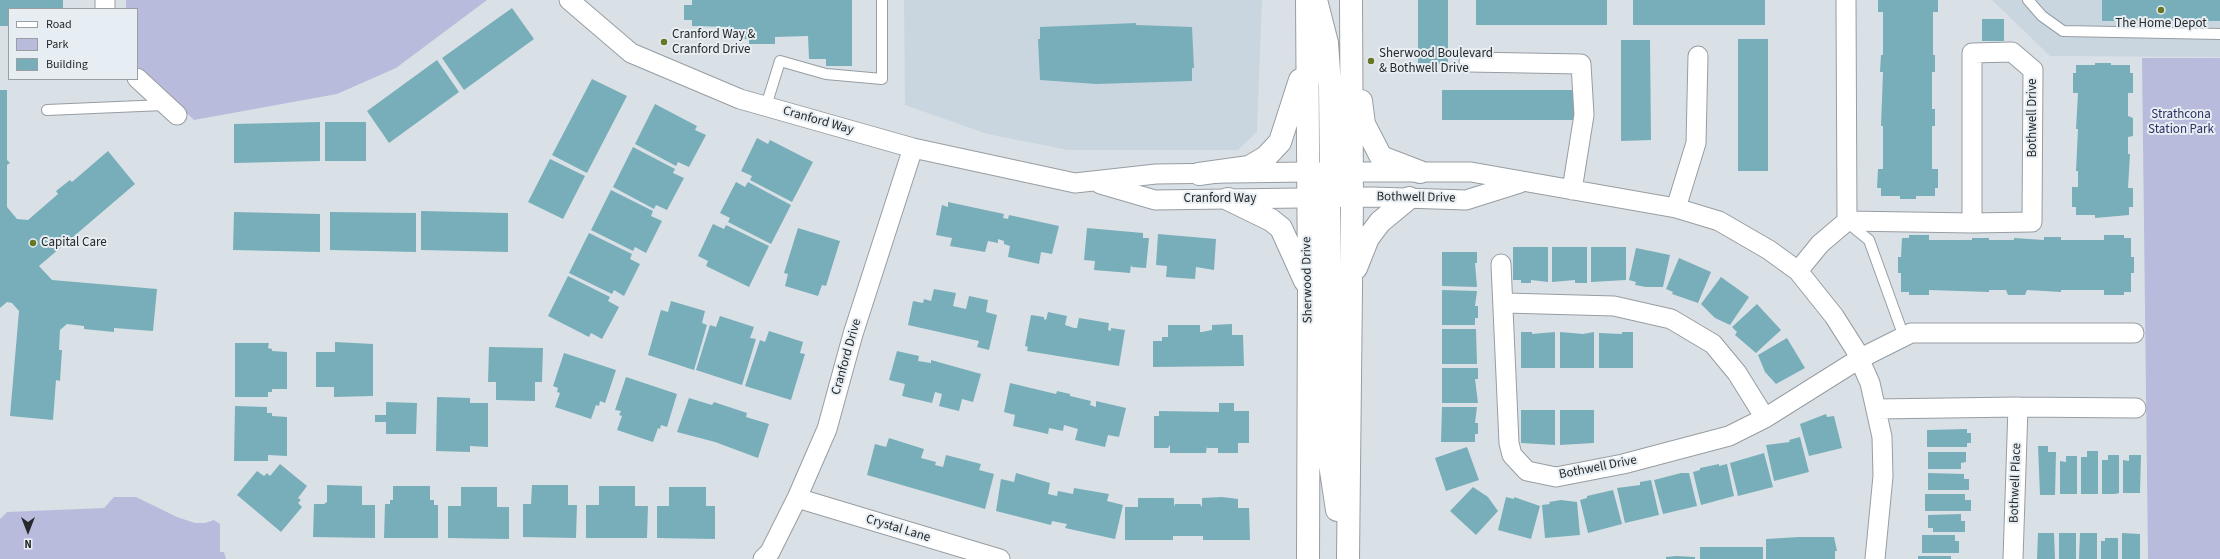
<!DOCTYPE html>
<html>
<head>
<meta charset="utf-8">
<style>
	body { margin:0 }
	#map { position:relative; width:2220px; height:559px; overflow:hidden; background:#dae1e6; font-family:"Source Sans 3",sans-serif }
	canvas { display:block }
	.legend { position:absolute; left:8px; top:8px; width:130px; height:72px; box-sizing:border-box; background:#e7eef3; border:1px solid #9a9fa3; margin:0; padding:5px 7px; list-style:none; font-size:12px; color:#26292a }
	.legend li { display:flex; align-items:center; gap:8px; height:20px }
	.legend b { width:20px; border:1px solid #9a9fa3 }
	.north { position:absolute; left:8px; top:511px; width:40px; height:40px; -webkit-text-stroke:3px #e7eef3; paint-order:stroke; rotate:180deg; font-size:11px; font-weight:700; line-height:16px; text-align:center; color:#26292a }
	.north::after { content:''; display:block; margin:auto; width:14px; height:18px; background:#26292a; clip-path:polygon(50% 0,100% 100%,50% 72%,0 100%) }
</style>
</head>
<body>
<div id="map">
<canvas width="2220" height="559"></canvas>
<ul class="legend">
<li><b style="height:5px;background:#fff"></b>Road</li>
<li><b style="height:11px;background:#b8bbdc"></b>Park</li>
<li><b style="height:11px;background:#78aeba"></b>Building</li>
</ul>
<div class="north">N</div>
</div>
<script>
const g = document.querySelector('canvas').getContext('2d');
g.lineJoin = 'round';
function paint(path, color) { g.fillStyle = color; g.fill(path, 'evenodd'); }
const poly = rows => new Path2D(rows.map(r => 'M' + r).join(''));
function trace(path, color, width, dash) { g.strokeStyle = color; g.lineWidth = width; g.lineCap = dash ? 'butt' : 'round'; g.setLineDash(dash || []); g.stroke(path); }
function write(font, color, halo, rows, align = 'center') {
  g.font = font + ' "Source Sans 3",sans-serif'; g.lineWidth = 4; g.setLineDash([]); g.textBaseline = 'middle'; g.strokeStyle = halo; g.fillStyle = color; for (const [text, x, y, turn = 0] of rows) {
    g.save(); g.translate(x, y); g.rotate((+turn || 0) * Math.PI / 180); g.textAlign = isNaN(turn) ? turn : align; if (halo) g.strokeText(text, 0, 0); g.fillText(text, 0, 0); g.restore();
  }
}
paint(poly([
	[904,0,1262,0,1257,132,1238,150,1068,150,987,134,905,105],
	[1992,0,2220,0,2220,57,2050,56]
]), '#c9d6df');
paint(poly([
	[126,0,487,0,396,68,337,94,194,120,137,66,137,9,126,9],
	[2142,58,2220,58,2220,559,2148,559],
	[114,497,136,497,177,517,195,523,205,523,214,520,220,524,220,552,224,552,226,559,0,559,0,519,7,512,104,508]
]), '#b8bbdc');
paint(poly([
	[0,0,63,0,63,9,9,9,9,26,0,26],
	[692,0,852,0,852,66,826,66,826,59,809,59,808,36,775,37,775,44,749,44,749,39,730,39,730,25,728,27,692,26,692,20,684,20,684,5,692,5],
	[1418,0,1448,0,1448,64,1418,63],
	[1476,0,1607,0,1607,25,1476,25],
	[1633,0,1765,0,1765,25,1633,25],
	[1878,0,1938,0,1938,12,1933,12,1933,55,1935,55,1935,72,1932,72,1932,109,1935,109,1935,126,1932,126,1932,169,1938,169,1938,188,1935,188,1935,196,1916,196,1916,199,1900,199,1900,196,1881,196,1881,188,1877,188,1878,169,1883,169,1883,126,1881,126,1883,72,1880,72,1881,55,1883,55,1883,12,1878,12],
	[2102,0,2220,0,2220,21,2102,21],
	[512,8,534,39,464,90,442,58],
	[1982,19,2004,19,2004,41,1982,41],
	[1136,23,1136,25,1192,27,1194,68,1192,68,1192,81,1096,84,1040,80,1038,39,1040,39,1040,27],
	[1738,39,1768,39,1768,171,1738,171],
	[1621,40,1650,40,1651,140,1621,141],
	[437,60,459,92,389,143,367,111],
	[2095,63,2111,63,2111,65,2130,65,2130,73,2133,73,2133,93,2128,93,2128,116,2133,118,2133,136,2128,137,2128,154,2130,154,2128,188,2133,188,2133,207,2129,207,2129,215,2095,218,2095,215,2076,215,2076,207,2072,207,2072,187,2078,187,2078,171,2076,171,2078,129,2076,129,2078,93,2073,93,2073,73,2076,73,2076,65,2095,65],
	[592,79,627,96,587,173,552,155],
	[0,90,7,90,7,160,10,163,7,165,7,207,17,219,28,220,58,194,56,191,70,180,72,182,108,151,135,184,39,266,52,280,157,289,153,331,114,328,114,332,84,329,84,326,67,324,60,330,59,350,62,350,60,381,56,380,53,420,10,416,19,311,12,303,7,302,0,308],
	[1442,90,1574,90,1574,120,1442,120],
	[655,104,697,126,695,130,706,135,689,167,678,162,676,166,635,144],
	[320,122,320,161,234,163,234,124],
	[325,122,366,122,366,161,325,161],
	[757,138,768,144,770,140,813,162,792,202,750,180,752,176,741,171],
	[633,147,675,169,673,173,684,178,667,210,656,205,654,209,613,187],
	[550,159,585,176,563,219,528,202],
	[736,182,745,187,748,182,791,205,771,244,728,222,730,218,720,213],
	[611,190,653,211,651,216,662,221,646,253,635,247,633,251,591,230],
	[948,202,1004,214,1003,218,1008,219,1009,215,1059,226,1052,254,1041,252,1039,264,1008,257,1010,246,1004,244,1004,241,998,239,998,243,988,241,985,252,950,246,952,238,936,235,942,205,948,207],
	[421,211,508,213,508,252,421,250],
	[234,212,320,214,320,252,233,250],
	[330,212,416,213,416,252,330,250],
	[713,224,724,229,726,225,769,246,749,287,706,266,708,261,698,256],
	[798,228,840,241,826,286,822,285,818,296,785,286,788,274,784,273],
	[1087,228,1143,233,1143,238,1149,238,1146,268,1132,267,1131,265,1130,273,1094,270,1095,261,1084,260],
	[589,233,632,254,630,259,640,264,624,296,614,290,612,294,569,273],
	[1158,234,1216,239,1214,270,1196,267,1195,279,1166,277,1167,266,1156,265],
	[1909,235,1929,235,1929,240,1972,240,1972,238,1989,238,1989,240,2014,240,2014,238,2044,240,2044,237,2061,237,2061,240,2104,240,2104,235,2124,235,2124,238,2131,238,2131,257,2134,257,2134,273,2131,273,2131,292,2124,292,2124,295,2104,295,2104,290,2061,290,2061,292,2027,290,2025,295,2008,295,2006,290,1989,290,1989,292,1929,290,1929,295,1909,295,1909,292,1901,292,1901,273,1898,273,1898,257,1901,257,1902,238,1909,238],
	[1513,247,1548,247,1548,282,1531,280,1531,283,1521,283,1521,280,1513,280],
	[1552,247,1587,247,1587,283,1575,283,1575,280,1552,282],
	[1591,247,1626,247,1626,280,1591,282],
	[1636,248,1670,255,1663,287,1646,287,1635,285,1636,282,1629,280],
	[1442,252,1477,252,1477,263,1475,263,1477,287,1442,286],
	[1679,258,1711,272,1698,303,1672,294,1673,292,1666,289],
	[568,276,610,297,608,301,619,307,602,339,591,333,589,337,548,316],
	[1721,277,1749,297,1730,325,1715,318,1701,304],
	[934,289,956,293,953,306,966,309,969,296,988,300,986,312,997,315,989,350,977,347,979,341,908,325,913,301,923,303,924,299,931,301],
	[1442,290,1477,291,1475,306,1478,306,1478,318,1475,318,1475,325,1442,325],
	[671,301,705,311,702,323,707,325,694,370,648,355,661,310,668,312],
	[1757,304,1781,330,1756,353,1735,335,1737,332,1732,327],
	[1048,312,1067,316,1065,325,1074,328,1077,328,1079,318,1109,323,1108,330,1111,331,1111,328,1125,330,1119,366,1027,351,1028,347,1025,346,1031,315,1044,317,1044,319,1046,320],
	[720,316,754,327,750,338,756,339,742,385,696,370,710,325,716,327],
	[1232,324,1232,335,1243,335,1244,366,1153,367,1153,341,1162,341,1162,337,1168,337,1168,325,1200,325,1200,332,1202,332,1212,330,1212,325],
	[1442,329,1476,329,1477,364,1442,364],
	[769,331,803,342,800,353,805,354,791,400,745,386,760,340,765,342],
	[1521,332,1532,332,1532,334,1555,332,1555,368,1521,368],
	[1560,332,1583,334,1594,332,1594,368,1560,368],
	[1622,332,1633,332,1633,368,1599,368,1599,333,1622,334],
	[1787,338,1805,368,1776,384,1765,372,1758,355],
	[335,342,373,344,373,396,334,397,334,387,316,387,316,352,335,352],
	[235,343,269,343,268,348,272,349,272,351,287,352,287,389,272,389,272,392,268,392,268,397,235,397],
	[489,347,543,348,542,382,535,382,535,401,496,400,496,382,488,382],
	[897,351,919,356,918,361,931,363,931,360,981,374,973,402,962,399,959,411,939,406,942,394,935,392,932,403,902,396,905,384,889,380],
	[564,353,616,370,605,403,600,401,599,406,596,405,591,419,555,407,560,393,557,392,558,388,553,386],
	[1442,368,1478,368,1478,379,1475,379,1478,403,1442,403],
	[626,377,677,394,667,427,661,425,660,429,658,428,653,442,617,430,622,416,619,415,621,411,615,410],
	[1010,383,1056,394,1057,391,1070,394,1070,396,1091,401,1090,405,1096,407,1096,401,1126,408,1119,437,1108,435,1105,447,1075,440,1078,429,1064,425,1063,431,1049,428,1048,434,1013,426,1015,415,1004,412],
	[437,397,470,398,470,403,488,403,488,447,470,446,470,452,436,451],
	[689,398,712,405,714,402,747,413,746,417,769,424,758,458,715,442,677,432],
	[386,402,417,403,416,434,386,434,386,422,375,422,375,415,386,415],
	[1219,403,1234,403,1234,411,1249,411,1249,443,1238,443,1238,453,1218,453,1218,448,1207,448,1207,445,1206,453,1170,453,1170,445,1168,448,1154,448,1154,416,1159,416,1159,411,1219,412],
	[235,406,267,407,267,413,272,413,272,416,287,417,287,456,268,455,268,461,234,461],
	[1442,407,1477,407,1475,423,1478,423,1478,434,1475,434,1475,442,1441,442],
	[1521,410,1555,410,1555,445,1521,443],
	[1560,410,1594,410,1594,443,1560,445],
	[1826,414,1827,417,1834,416,1842,448,1809,456,1800,424],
	[1967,429,1967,433,1971,433,1971,443,1967,443,1967,447,1927,447,1927,430],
	[1800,437,1809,472,1774,481,1766,445,1790,442,1789,440],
	[889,438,924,449,921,458,936,462,935,465,943,467,946,455,981,464,979,470,994,474,985,509,867,475,875,444,886,447],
	[2038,446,2048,446,2048,452,2056,452,2055,495,2040,495],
	[1467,447,1479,480,1446,491,1435,458],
	[2087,451,2098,451,2098,494,2081,494,2081,457,2087,457],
	[1928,452,1966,452,1966,462,1961,463,1961,469,1928,469],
	[1764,453,1773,487,1738,496,1730,463],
	[2108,455,2119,455,2119,493,2115,494,2102,494,2102,460,2108,460],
	[2129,455,2141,455,2140,493,2123,493,2123,460,2129,461],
	[2066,456,2077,456,2077,494,2060,494,2060,461,2066,462],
	[280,464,307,486,298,498,301,500,298,503,302,507,281,532,237,495,257,471,264,476,267,473,270,476],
	[1719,464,1719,466,1727,464,1734,496,1701,505,1693,472,1700,470,1700,468],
	[1016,473,1050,483,1048,494,1057,496,1058,491,1073,494,1074,488,1109,494,1107,501,1123,505,1115,539,1065,528,1067,524,1052,521,1051,525,996,511,1001,479,1014,482],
	[1681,473,1689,473,1697,506,1663,514,1654,480],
	[1928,473,1964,474,1964,479,1969,479,1969,490,1928,490],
	[1651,480,1659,515,1625,523,1617,488,1640,485,1640,482],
	[327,485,362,486,362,505,375,505,375,538,313,537,314,504,324,504,327,502],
	[532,485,568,485,568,505,577,505,576,538,523,537,523,504,531,504],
	[393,486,430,486,430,500,434,500,434,505,438,505,438,538,384,538,385,504,390,504,390,500,393,500],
	[599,486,635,486,635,506,648,506,647,538,586,538,586,505,599,505],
	[461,487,497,487,497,507,509,507,509,539,448,538,448,506,461,506],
	[669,487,706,487,706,506,715,506,715,539,657,538,657,506,669,506],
	[1473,487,1488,497,1498,511,1476,535,1450,511],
	[1613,490,1622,524,1588,533,1580,500,1587,498,1587,496],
	[1925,494,1965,494,1965,500,1971,500,1971,511,1925,511],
	[1222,497,1238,499,1238,508,1249,508,1250,540,1203,540,1203,536,1173,536,1173,540,1125,540,1125,507,1138,507,1138,498,1174,498,1174,507,1175,504,1200,504,1202,507,1202,498],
	[1506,497,1514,499,1514,497,1540,506,1531,539,1498,530],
	[1561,500,1577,502,1580,535,1545,538,1542,505,1550,504,1549,502],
	[1961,514,1961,521,1965,521,1965,532,1933,532,1933,528,1928,528,1928,515],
	[2038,533,2054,533,2055,559,2037,559],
	[2059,533,2076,533,2076,559,2059,559],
	[2080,533,2097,533,2097,559,2079,559],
	[2122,533,2140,534,2140,559,2122,559],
	[1922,535,1955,535,1955,541,1959,541,1959,553,1922,553],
	[1799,537,1834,537,1837,551,1835,551,1835,559,1766,559,1766,539],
	[2105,538,2118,538,2118,559,2101,559,2101,541,2105,541],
	[1700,547,1763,547,1763,559,1700,559],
	[1676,556,1695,557,1695,559,1666,559,1666,557],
	[1918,556,1951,556,1951,559,1918,559]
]), '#78aeba');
const lane = poly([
	[2028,0,2042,16,2063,31,2220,34],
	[766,106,780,61,826,74,882,79,882,0],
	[47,110,164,105],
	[1848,223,1869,240,1904,337]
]);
const street = poly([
	[105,0,105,9],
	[569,0,631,53,740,99,913,148,1075,183,1156,174,1307,172,1471,172,1676,208,1719,221,1769,250,1798,271,1834,316,1855,349,1870,383,1882,437,1883,476,1875,559],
	[1846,0,1847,221],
	[1469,62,1581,64,1584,115,1572,190],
	[137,78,177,115],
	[1100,184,1155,200,1373,197,1466,200,1520,183],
	[1676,208,1696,143,1698,56],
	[1501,264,1509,443,1512,455,1527,471,1556,477,1623,464,1729,436,1765,418,1859,359,1911,333,2134,333],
	[1798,271,1820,244,1847,221,1972,223,2032,222,2033,70,2012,52,1972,53,1972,223],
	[1505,303,1614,306,1671,319,1713,344,1737,373,1765,418],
	[1876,409,2018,407,2136,408],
	[797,498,1000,559],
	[763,559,770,552,797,498,827,429,853,334,913,148],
	[2013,559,2018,407]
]);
const secondary = poly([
	[1307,0,1309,292,1308,559],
	[1316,0,1327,43,1330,86,1331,172,1338,187,1345,194],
	[1361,101,1364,124,1381,157,1420,172],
	[1307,172,1323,183,1329,198,1330,464,1337,510],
	[1199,174,1249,167,1266,157,1280,142,1300,80],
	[1228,199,1271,220,1281,228,1305,281],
	[1356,268,1368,238,1380,222,1409,198],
	[1348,559,1352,198,1351,0]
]);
trace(lane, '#979da2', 12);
trace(street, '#979da2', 21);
trace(secondary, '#979da2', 24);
trace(lane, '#fff', 10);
trace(street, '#fff', 19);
trace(secondary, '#fff', 22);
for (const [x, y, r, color] of [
	[2161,10,4,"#677725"],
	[664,42,4,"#677725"],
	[1371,61,4,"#677725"],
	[33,243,4,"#677725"]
]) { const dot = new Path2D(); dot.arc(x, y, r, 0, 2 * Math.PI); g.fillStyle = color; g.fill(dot); trace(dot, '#e7eef3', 1.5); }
write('13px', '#26292a', '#e7eef3', [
	["The Home Depot",2161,24,"center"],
	["Cranford Way &",672,35],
	["Cranford Drive",672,50],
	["Sherwood Boulevard",1379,54],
	["& Bothwell Drive",1379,69],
	["Capital Care",41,243]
], 'left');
write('13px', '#302f63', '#e7eef3', [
	["Strathcona",2181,115],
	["Station Park",2181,130]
]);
write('13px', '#26292a', '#e7eef3', [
	["Bothwell Drive",2033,118,-90],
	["Cranford Way",818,121,16],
	["Bothwell Drive",1416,198,1],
	["Cranford Way",1220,199],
	["Sherwood Drive",1308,280,-91],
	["Cranford Drive",847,357,-74],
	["Bothwell Drive",1598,468,-11],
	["Bothwell Place",2016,483,-88],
	["Crystal Lane",898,529,17]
]);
</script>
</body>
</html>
